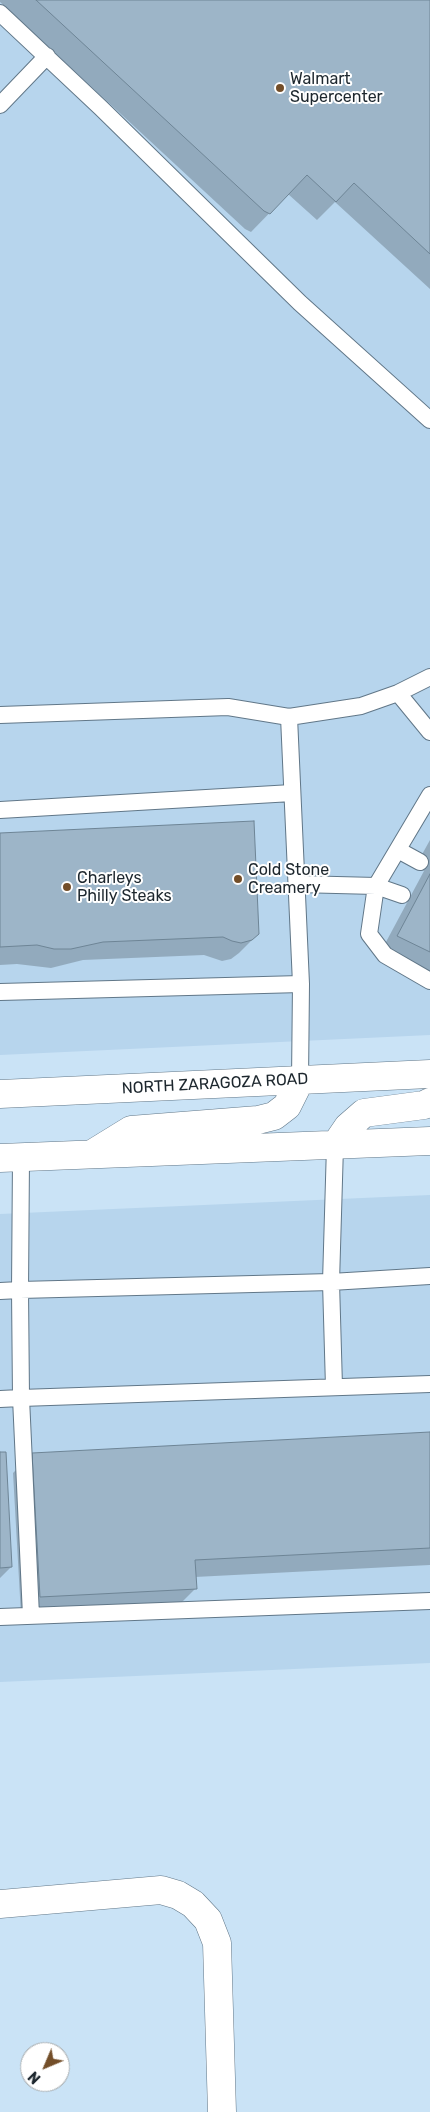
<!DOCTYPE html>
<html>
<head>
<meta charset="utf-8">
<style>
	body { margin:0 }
	#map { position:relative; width:430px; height:2112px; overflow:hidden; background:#cae3f6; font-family:Rubik,sans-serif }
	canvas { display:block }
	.north { position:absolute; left:20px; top:2042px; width:50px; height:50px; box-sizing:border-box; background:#fff; border:1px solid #a5a9ab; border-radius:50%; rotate:225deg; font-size:14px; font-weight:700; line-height:20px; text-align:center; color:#1d272e }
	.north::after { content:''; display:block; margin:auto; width:18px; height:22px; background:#734e29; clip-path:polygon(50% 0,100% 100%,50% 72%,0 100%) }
</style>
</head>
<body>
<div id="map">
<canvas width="430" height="2112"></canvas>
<div class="north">N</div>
</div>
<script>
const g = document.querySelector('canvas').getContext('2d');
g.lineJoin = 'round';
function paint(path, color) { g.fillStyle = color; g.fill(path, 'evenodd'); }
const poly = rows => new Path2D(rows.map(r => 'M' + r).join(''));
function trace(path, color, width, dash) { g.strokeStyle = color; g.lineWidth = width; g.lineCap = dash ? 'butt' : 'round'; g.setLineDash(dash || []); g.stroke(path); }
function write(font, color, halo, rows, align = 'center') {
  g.font = font + ' Rubik,sans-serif'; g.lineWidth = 4; g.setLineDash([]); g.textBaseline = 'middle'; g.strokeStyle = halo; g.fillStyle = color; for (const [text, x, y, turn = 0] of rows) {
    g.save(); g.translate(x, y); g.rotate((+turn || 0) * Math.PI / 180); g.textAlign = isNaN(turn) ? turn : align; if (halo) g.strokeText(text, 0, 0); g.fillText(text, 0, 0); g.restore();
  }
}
paint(poly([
	[0,0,430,0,430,1035,0,1055],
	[430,1195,430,1663,0,1682,0,1214]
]), '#b7d5ed');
paint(poly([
	[0,0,430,0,430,289,335,202,317,220,288,194,251,232,245,229,0,2],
	[0,834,258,934,239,953,231,959,222,961,204,955,83,960,51,968,17,964,0,965],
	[430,840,430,981,379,955,424,871,415,867],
	[430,1433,430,1565,195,1577,196,1588,177,1607,21,1615,13,1473,32,1454],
	[0,1454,11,1567,0,1578]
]), '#0003');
const building = poly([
	[36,0,430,0,430,254,354,183,336,202,307,175,270,214,264,211,36,0],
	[254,821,259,934,252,940,241,943,232,941,223,937,103,942,71,949,54,949,37,945,0,947,0,833,254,821],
	[430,874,430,952,397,936,430,874],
	[430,1432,430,1548,195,1560,197,1589,40,1597,32,1453,430,1432],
	[0,1452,6,1452,12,1567,0,1568,0,1452]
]);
paint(building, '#9db5c8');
trace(building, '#6e8596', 1);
const lane = poly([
	[0,13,101,108,300,303,430,420],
	[0,105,47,56],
	[398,693,430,732],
	[0,715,228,707,289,717,361,706,398,693,430,677],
	[289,717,301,984,300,1080],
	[430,795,376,886,369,934,385,955,430,981],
	[0,810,292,793],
	[398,850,420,862],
	[297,884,376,886,402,895],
	[0,992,301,984],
	[21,1158,20,1290,331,1282,430,1276],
	[0,1291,20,1290,21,1398,430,1384],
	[334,1387,331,1282,335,1146],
	[0,1399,21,1398,31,1616],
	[0,1617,430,1601]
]);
const street = poly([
	[0,1904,161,1890,178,1895,193,1904,208,1920,217,1943,222,2112]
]);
const secondary = poly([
	[0,1094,430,1074],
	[335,1146,348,1127,364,1113,424,1105,430,1102],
	[92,1154,131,1130,258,1120,274,1116,287,1106,300,1080],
	[0,1158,430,1141]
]);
trace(lane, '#617788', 18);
trace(street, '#617788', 29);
trace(secondary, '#617788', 29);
trace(lane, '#fff', 16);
trace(street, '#fff', 28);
trace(secondary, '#fff', 28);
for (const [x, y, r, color] of [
	[280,88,5,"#734e29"],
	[238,879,5,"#734e29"],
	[67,887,5,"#734e29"]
]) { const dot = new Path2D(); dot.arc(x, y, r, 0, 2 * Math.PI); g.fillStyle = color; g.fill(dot); trace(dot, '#fff', 2); }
write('16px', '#1d272e', '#fff', [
	["Walmart",290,79],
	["Supercenter",290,97],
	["Cold Stone",248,870],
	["Creamery",248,888],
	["Charleys",77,878],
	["Philly Steaks",77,896]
], 'left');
write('16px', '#1d272e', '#fff', [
	["NORTH ZARAGOZA ROAD",215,1084,-3]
]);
</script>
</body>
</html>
